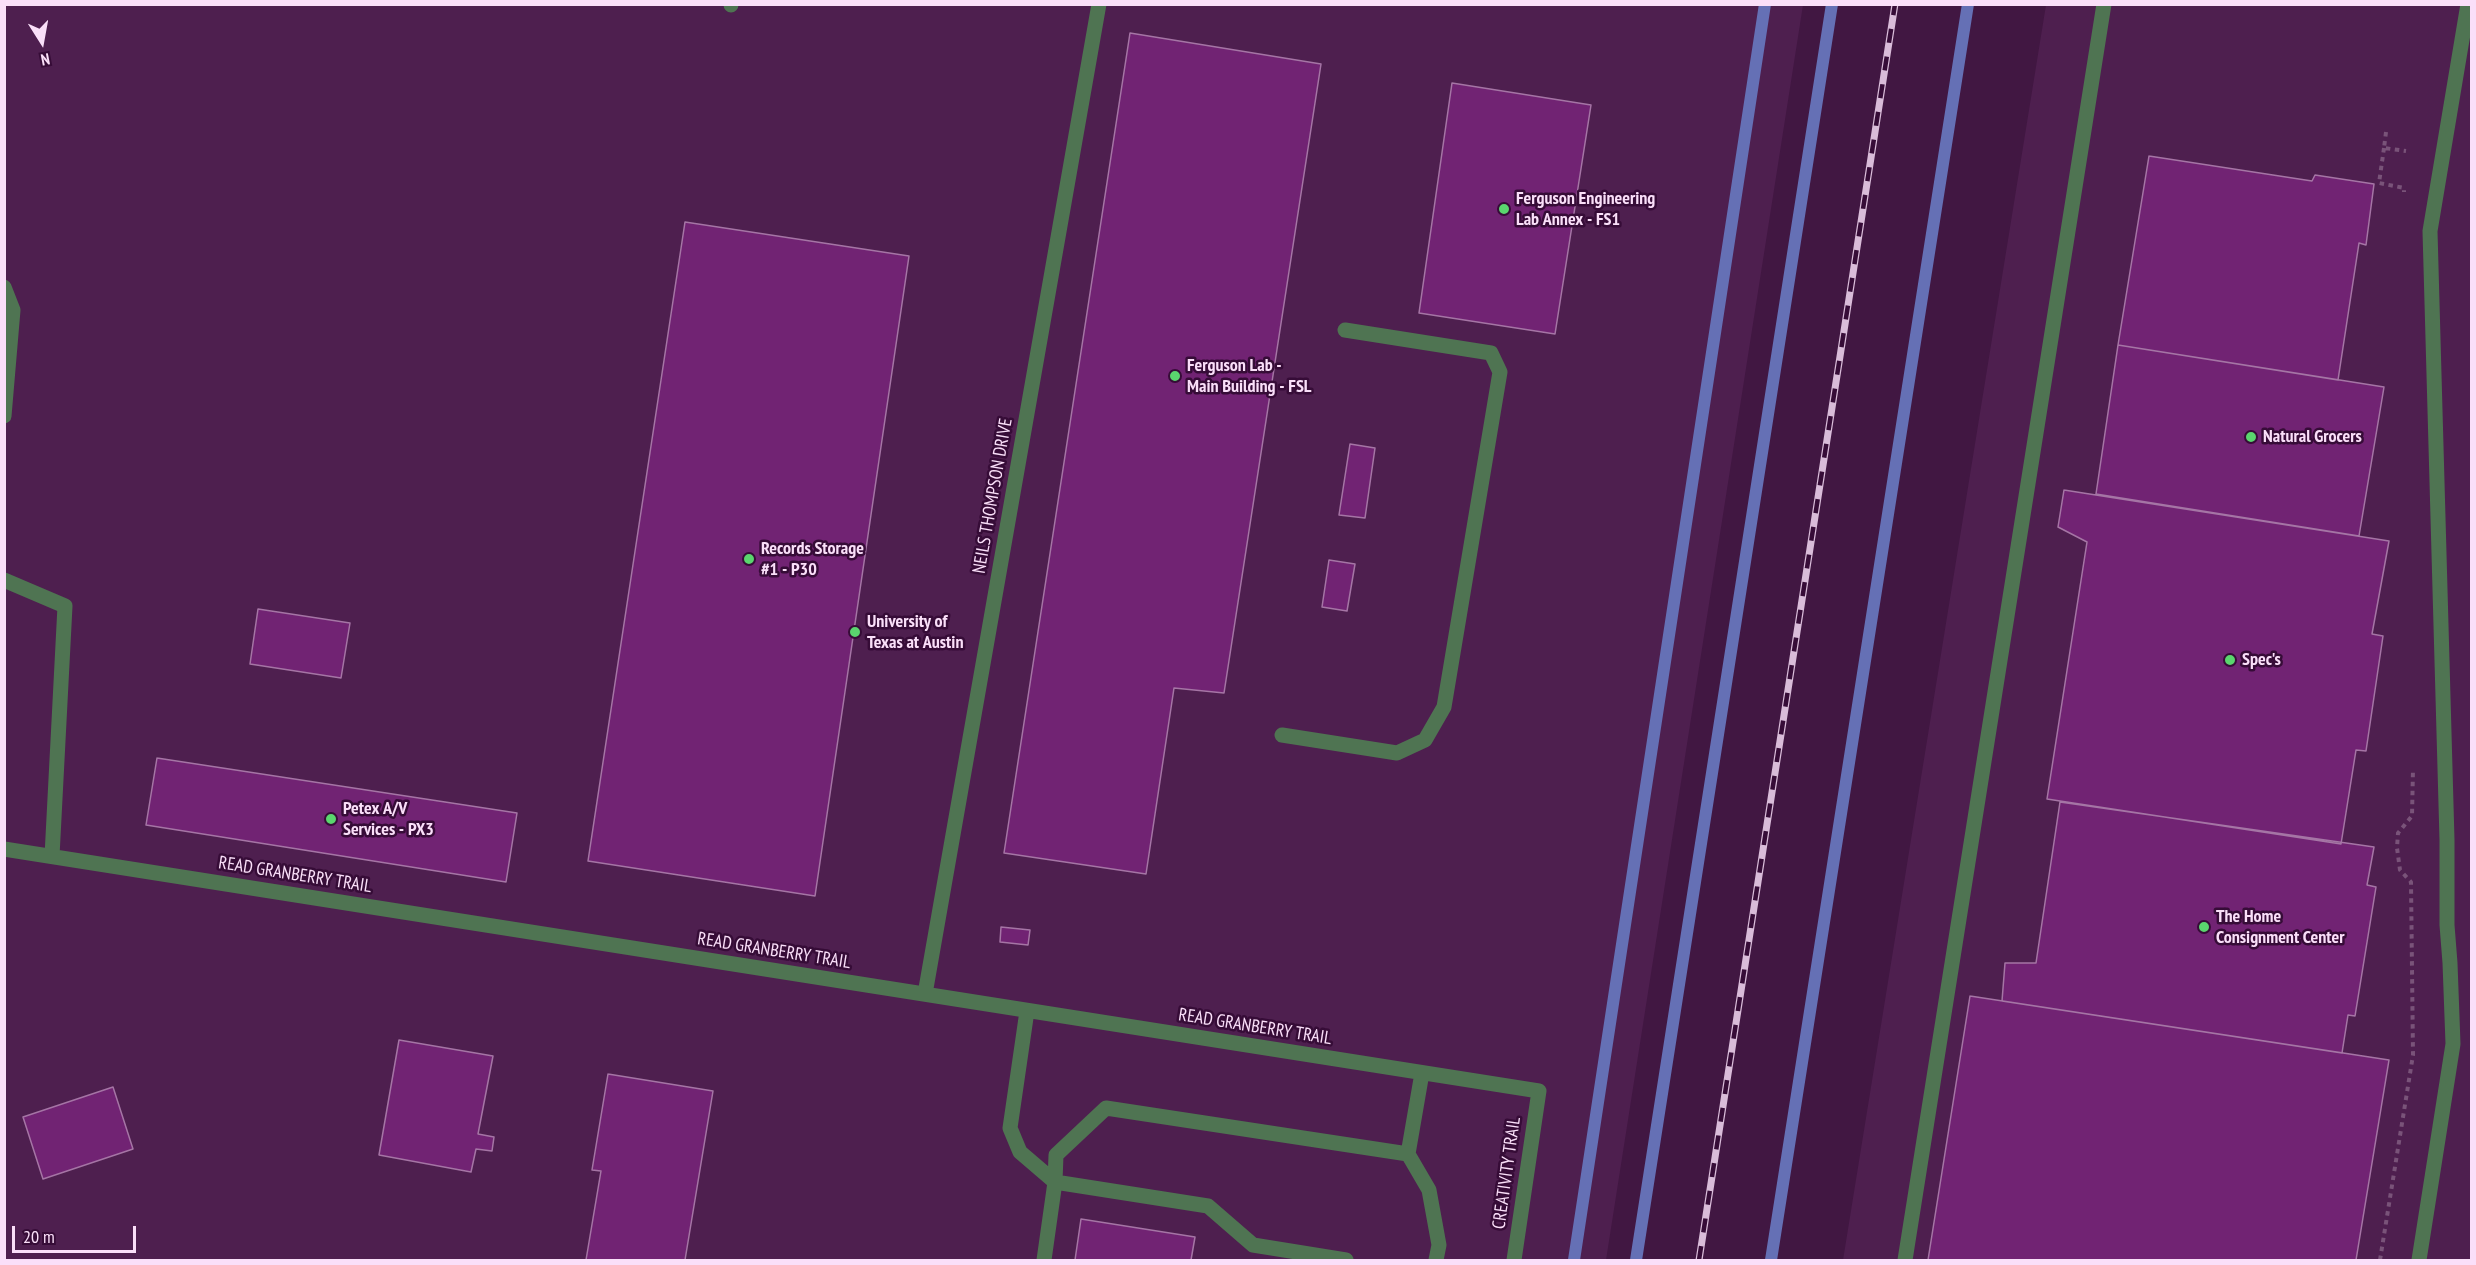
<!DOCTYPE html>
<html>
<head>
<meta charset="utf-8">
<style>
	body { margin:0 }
	#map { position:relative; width:2476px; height:1265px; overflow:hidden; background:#411742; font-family:"PT Sans Narrow",sans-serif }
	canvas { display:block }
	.frame { position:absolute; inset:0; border:6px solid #fadff9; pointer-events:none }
	.north { position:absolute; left:12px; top:12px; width:60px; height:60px; -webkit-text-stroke:4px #360c37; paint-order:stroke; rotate:169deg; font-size:16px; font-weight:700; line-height:24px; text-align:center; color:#fadff9 }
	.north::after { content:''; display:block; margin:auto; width:21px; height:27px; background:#fadff9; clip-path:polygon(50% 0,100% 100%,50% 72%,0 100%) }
	.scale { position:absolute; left:12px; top:1226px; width:124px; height:27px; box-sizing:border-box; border:3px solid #fadff9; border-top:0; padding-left:8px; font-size:18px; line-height:21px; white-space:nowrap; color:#fadff9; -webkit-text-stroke:4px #360c37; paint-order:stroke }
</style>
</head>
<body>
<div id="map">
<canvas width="2476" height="1265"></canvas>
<div class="frame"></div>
<div class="north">N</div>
<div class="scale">20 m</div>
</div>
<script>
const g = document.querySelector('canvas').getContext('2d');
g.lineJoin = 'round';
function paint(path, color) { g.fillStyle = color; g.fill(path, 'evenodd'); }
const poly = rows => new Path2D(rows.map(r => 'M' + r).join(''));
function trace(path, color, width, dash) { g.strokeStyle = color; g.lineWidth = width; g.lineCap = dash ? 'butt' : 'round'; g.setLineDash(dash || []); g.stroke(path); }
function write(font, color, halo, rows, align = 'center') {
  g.font = font + ' "PT Sans Narrow",sans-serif'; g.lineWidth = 5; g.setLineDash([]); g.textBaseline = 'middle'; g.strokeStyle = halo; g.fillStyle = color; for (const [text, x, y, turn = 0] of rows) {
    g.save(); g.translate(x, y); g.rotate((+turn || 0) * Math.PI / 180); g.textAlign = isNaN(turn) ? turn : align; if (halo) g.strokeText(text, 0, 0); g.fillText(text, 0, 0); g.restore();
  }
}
paint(poly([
	[5,5,1803,5,1606,1260,5,1260],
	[2046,5,2471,5,2471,1260,1843,1260]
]), '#4e1f4f');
trace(poly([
	[1574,1260,1765,4],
	[1636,1260,1832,4],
	[1771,1260,1968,4]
]), '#6570b5', 12);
const building = poly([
	[1130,33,1321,64,1224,693,1174,688,1146,874,1004,853,1130,33],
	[1452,83,1591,105,1555,334,1419,313,1452,83],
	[2149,156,2312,181,2315,175,2374,184,2366,245,2359,243,2338,380,2118,345,2149,156],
	[685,222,909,256,815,896,588,861,685,222],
	[2118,345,2384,387,2359,536,2096,494,2118,345],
	[1350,444,1375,448,1365,518,1339,515,1350,444],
	[2064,490,2389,541,2372,634,2383,636,2366,751,2356,750,2341,844,2047,799,2087,542,2058,527,2064,490],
	[1329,560,1355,564,1347,611,1322,607,1329,560],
	[258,609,350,623,341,678,250,664,258,609],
	[157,758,517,813,506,882,146,825,157,758],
	[2060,802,2374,847,2367,885,2376,887,2355,1016,2348,1015,2342,1053,2002,1001,2005,963,2036,963,2060,802],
	[1001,927,1030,930,1028,945,1000,942,1001,927],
	[1970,996,2389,1060,2356,1260,1928,1260,1970,996],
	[399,1040,493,1056,478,1134,494,1137,492,1151,476,1149,471,1172,379,1155,399,1040],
	[608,1074,713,1091,685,1260,586,1260,601,1171,592,1170,608,1074],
	[113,1087,133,1149,43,1179,23,1117,113,1087],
	[1081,1219,1195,1237,1191,1260,1075,1260,1081,1219]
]);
paint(building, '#712373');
trace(building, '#a575a5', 1.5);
trace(poly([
	[2386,132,2384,148,2406,151],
	[2384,148,2379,183,2404,188,2404,192],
	[2380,1260,2413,1055,2411,882,2400,870,2397,848,2398,833,2412,816,2413,769]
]), '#795379', 4, [4.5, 4.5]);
trace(poly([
	[731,5,731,4],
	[4,287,13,310,4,416],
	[4,580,65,606,52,856],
	[1282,735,1397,753,1425,740,1444,707,1500,372,1491,353,1345,330],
	[4,849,1539,1091,1514,1260],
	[925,994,1099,4],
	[1027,1011,1010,1128,1020,1152,1055,1182,1044,1260],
	[1422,1073,1408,1154,1429,1190,1439,1245,1436,1260],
	[1346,1260,1253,1245,1208,1206,1055,1182,1056,1155,1106,1108,1408,1154],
	[1905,1260,2104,4],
	[2419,1260,2453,1044,2450,963,2447,925,2447,840,2430,231,2468,4]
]), '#4f7452', 15);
const rail = poly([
	[1699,1260,1895,4]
]);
trace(rail, '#d9bcd9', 7);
trace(rail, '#360c37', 4.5, [14]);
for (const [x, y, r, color] of [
	[1504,209,6,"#5ad56e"],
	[1175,376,6,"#5ad56e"],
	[2251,437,6,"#5ad56e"],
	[749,559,6,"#5ad56e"],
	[855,632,6,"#5ad56e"],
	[2230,660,6,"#5ad56e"],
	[331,819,6,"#5ad56e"],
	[2204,927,6,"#5ad56e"]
]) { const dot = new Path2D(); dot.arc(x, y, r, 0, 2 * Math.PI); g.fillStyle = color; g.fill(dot); trace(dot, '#360c37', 2); }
write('bold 18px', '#fadff9', '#360c37', [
	["Ferguson Engineering",1516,199],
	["Lab Annex - FS1",1516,220],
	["Ferguson Lab -",1187,366],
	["Main Building - FSL",1187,387],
	["Natural Grocers",2263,437],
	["Records Storage",761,549],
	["#1 - P30",761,570],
	["University of",867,622],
	["Texas at Austin",867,643],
	["Spec's",2242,660],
	["Petex A/V",343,809],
	["Services - PX3",343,830],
	["The Home",2216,917],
	["Consignment Center",2216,938]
], 'left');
write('18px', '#fadff9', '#360c37', [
	["NEILS THOMPSON DRIVE",993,496,-80],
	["READ GRANBERRY TRAIL",295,875,9],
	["READ GRANBERRY TRAIL",774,951,9],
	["READ GRANBERRY TRAIL",1255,1027,9],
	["CREATIVITY TRAIL",1507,1173,-82]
]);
</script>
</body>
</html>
